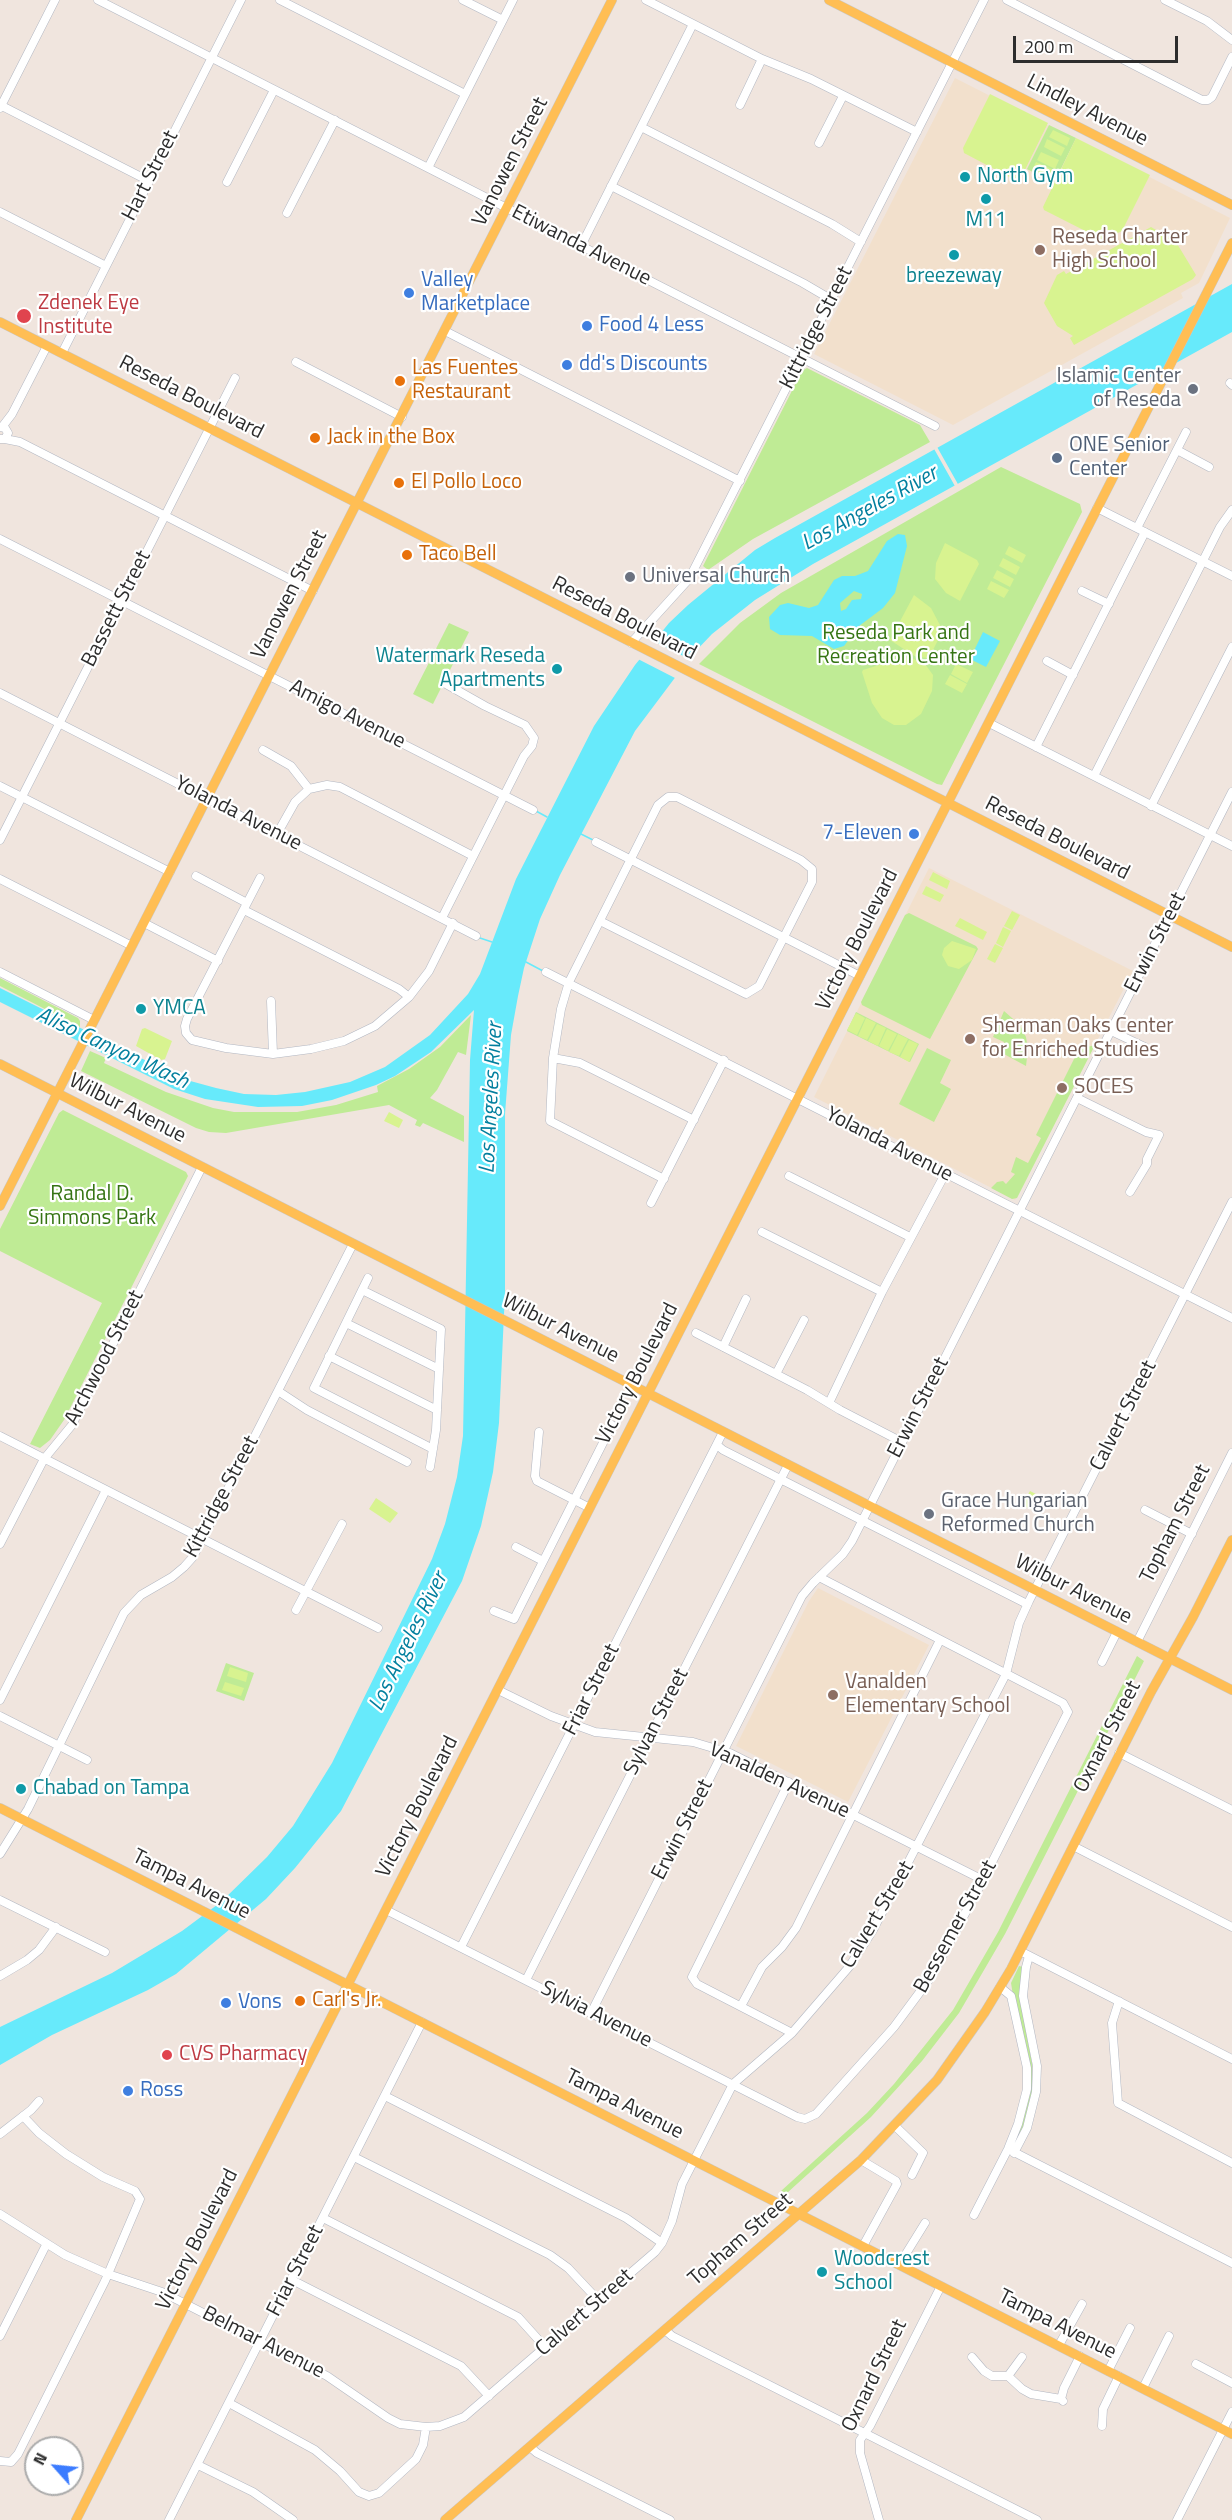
<!DOCTYPE html>
<html>
<head>
<meta charset="utf-8">
<style>
	body { margin:0 }
	#map { position:relative; width:1232px; height:2520px; overflow:hidden; background:#f0e5de; font-family:"Titillium Web",sans-serif }
	canvas { display:block }
	.north { position:absolute; left:24px; top:2436px; width:60px; height:60px; box-sizing:border-box; background:#fff; border:2px solid #ababab; border-radius:50%; rotate:297deg; font-size:16px; font-weight:700; line-height:24px; text-align:center; color:#2d2d2d }
	.north::after { content:''; display:block; margin:auto; width:21px; height:27px; background:#3c7cff; clip-path:polygon(50% 0,100% 100%,50% 72%,0 100%) }
	.scale { position:absolute; left:1013px; top:36px; width:165px; height:27px; box-sizing:border-box; border:3px solid #2d2d2d; border-top:0; padding-left:8px; font-size:18px; line-height:21px; white-space:nowrap; color:#2d2d2d; -webkit-text-stroke:4px #fff; paint-order:stroke }
</style>
</head>
<body>
<div id="map">
<canvas width="1232" height="2520"></canvas>
<div class="north">N</div>
<div class="scale">200 m</div>
</div>
<script>
const g = document.querySelector('canvas').getContext('2d');
g.lineJoin = 'round';
function paint(path, color) { g.fillStyle = color; g.fill(path, 'evenodd'); }
const poly = rows => new Path2D(rows.map(r => 'M' + r).join(''));
function trace(path, color, width, dash) { g.strokeStyle = color; g.lineWidth = width; g.lineCap = dash ? 'butt' : 'round'; g.setLineDash(dash || []); g.stroke(path); }
function write(font, color, halo, rows, align = 'center') {
  g.font = font + ' "Titillium Web",sans-serif'; g.lineWidth = 4.5; g.setLineDash([]); g.textBaseline = 'middle'; g.strokeStyle = halo; g.fillStyle = color; for (const [text, x, y, turn = 0] of rows) {
    g.save(); g.translate(x, y); g.rotate((+turn || 0) * Math.PI / 180); g.textAlign = isNaN(turn) ? turn : align; if (halo) g.strokeText(text, 0, 0); g.fillText(text, 0, 0); g.restore();
  }
}
paint(poly([
	[955,78,1230,218,1199,283,1181,293,1183,298,953,425,814,354],
	[929,868,1133,971,1015,1200,814,1097],
	[818,1588,929,1645,848,1802,736,1746,809,1601]
]), '#f2e0cc');
paint(poly([
	[1049,125,1076,138,1054,183,1027,169],
	[807,368,920,425,930,442,753,539,708,570,703,566,802,371],
	[1001,467,1080,504,1082,512,942,785,937,784,699,664,740,623,781,593],
	[449,623,469,632,433,704,413,694],
	[909,913,976,946,978,949,930,1039,862,1005,861,1002,905,915],
	[0,978,78,1018,80,1021,80,1027,0,986],
	[1004,1011,1020,1025,1026,1037,1028,1049,1026,1066,1002,1053,1005,1047,1004,1042,993,1037],
	[856,1012,919,1044,910,1062,847,1031],
	[471,1015,466,1055,458,1052,437,1090,430,1098,464,1116,464,1142,423,1123,420,1127,415,1125,417,1120,389,1105,226,1133,209,1132,196,1128,81,1071,90,1051,106,1058,104,1063,166,1092,213,1108,234,1112,297,1112,336,1105,378,1092,377,1086,409,1069,440,1047],
	[1095,1045,1017,1198,1012,1199,991,1188,997,1182,1003,1181,1006,1184,1015,1174,1011,1172,1016,1157,1028,1163,1041,1138,1036,1135,1079,1049],
	[927,1048,951,1060,940,1083,951,1089,934,1122,899,1104],
	[63,1110,186,1172,188,1176,64,1420,50,1440,40,1448,30,1444,102,1303,0,1251,0,1229,59,1113],
	[1137,1656,1144,1661,1005,1934,959,2013,922,2061,871,2117,787,2193,781,2191,867,2113,894,2084,953,2010,998,1932],
	[226,1663,254,1673,244,1701,216,1691],
	[1019,1966,1023,1967,1020,1998,1032,2063,1033,2089,1029,2115,1017,2142,1015,2141,1029,2093,1011,1983]
]), '#bfeb95');
paint(poly([
	[990,94,1048,123,1019,182,964,153,963,148],
	[1053,130,1070,138,1067,146,1049,137],
	[1076,138,1150,175,1122,231,1103,240,1044,210,1043,207],
	[1047,139,1065,148,1061,156,1044,147],
	[1041,152,1059,160,1055,169,1037,160],
	[1036,162,1054,170,1050,178,1032,170],
	[1151,227,1176,242,1196,275,1193,279,1074,345,1070,338,1073,336,1057,326,1044,303,1057,275,1064,271,1066,274],
	[945,543,977,560,979,564,960,601,946,593,935,579,936,563],
	[1009,546,1026,555,1022,563,1005,554],
	[1003,558,1020,567,1016,575,999,566],
	[997,570,1014,579,1010,587,993,578],
	[991,581,1009,590,1004,598,987,589],
	[914,595,931,608,941,627,942,632,929,658,916,657,890,640],
	[911,658,925,664,933,675,932,691,921,714,906,725,894,725,882,718,872,703,862,672,863,670,895,660],
	[956,664,973,672,967,683,951,674],
	[950,675,967,684,962,693,945,684],
	[933,872,950,881,947,889,929,880],
	[926,886,944,895,940,902,922,894],
	[1012,911,1020,915,1012,930,1004,926],
	[960,918,987,932,983,940,955,926],
	[1003,927,1011,931,1003,947,996,943],
	[952,941,976,949,972,960,959,969,948,966,942,955,944,948],
	[995,944,1003,948,995,963,987,959],
	[856,1013,865,1018,857,1035,847,1030],
	[866,1018,876,1023,867,1040,858,1036],
	[877,1024,886,1028,878,1046,868,1041],
	[145,1028,172,1041,165,1059,161,1060,136,1046,142,1029],
	[887,1029,897,1034,888,1051,879,1046],
	[898,1034,908,1039,899,1056,889,1052],
	[909,1040,918,1044,909,1062,900,1057],
	[389,1112,403,1120,399,1128,384,1121],
	[1030,1491,1042,1497,1035,1511,1022,1505],
	[376,1498,398,1513,390,1523,369,1509],
	[230,1667,248,1673,246,1682,227,1676],
	[225,1682,244,1688,241,1696,222,1690]
]), '#d8f390');
paint(poly([
	[1232,284,1232,332,813,564,755,600,712,634,692,655,635,731,560,875,540,919,524,968,518,996,511,1035,505,1114,505,1292,499,1423,493,1472,481,1526,462,1581,341,1811,295,1868,266,1899,176,1974,148,1990,52,2035,0,2065,0,2027,112,1973,182,1931,221,1902,267,1857,293,1826,332,1763,432,1559,445,1524,457,1477,463,1436,470,1060,474,1010,431,1052,395,1076,376,1085,332,1100,302,1106,258,1107,205,1099,174,1089,0,1002,0,988,183,1079,216,1088,244,1094,276,1095,305,1092,350,1082,385,1067,430,1035,468,994,480,974,516,879,594,726,635,665,669,623,688,605,755,550,775,538],
	[898,534,905,535,907,546,895,593,883,608,859,626,844,646,834,649,812,636,780,635,770,629,769,617,780,605,788,603,809,608,818,605,834,580,842,576,855,576,868,571,887,541],
	[854,591,862,594,861,599,852,600,846,609,841,611,840,603],
	[983,632,1000,641,986,667,970,659]
]), '#67eafb');
paint(poly([
	[936,445,959,486,956,488,933,447],
	[652,640,691,660,677,679,636,658]
]), '#f0e5de');
trace(poly([
	[654,635,662,633],
	[536,811,547,817],
	[581,834,593,840],
	[480,938,492,942],
	[526,962,543,971]
]), '#67eafb', 1.5);
const minor = poly([
	[98,0,935,426],
	[280,0,465,94],
	[463,0,503,20],
	[646,0,762,59,811,79,917,132],
	[1007,0,1202,100,1208,100,1212,97,1232,57],
	[1165,0,1207,21,1232,40],
	[0,105,149,181],
	[740,105,762,59],
	[0,108,55,0],
	[641,127,832,224,861,242],
	[819,143,843,96],
	[428,168,513,0],
	[227,182,274,90],
	[611,186,803,283,832,300],
	[0,212,106,266],
	[287,213,335,120],
	[581,246,693,24],
	[445,331,740,481],
	[62,353,241,0],
	[296,362,402,417],
	[1230,383,1232,385],
	[0,427,5,428,8,433,5,439,0,439],
	[2,427,12,414,47,346],
	[5,439,20,442,313,591],
	[1177,450,1209,467],
	[1097,508,1232,576],
	[1137,528,1186,432],
	[0,539,533,810],
	[1082,591,1109,604],
	[631,643,689,579,984,0],
	[1047,661,1073,675],
	[0,693,476,936],
	[989,723,1232,846],
	[1036,747,1145,532],
	[263,750,291,766,309,789,327,785,340,787,473,856],
	[1094,776,1220,527,1232,510],
	[0,786,170,872],
	[1151,806,1232,647],
	[277,834,295,802,309,789],
	[0,840,235,378],
	[596,842,860,976],
	[196,876,247,903],
	[260,878,187,1019,185,1026,186,1033,192,1040,226,1048,273,1054,311,1049,344,1041,375,1026,409,997,429,971,453,923],
	[0,879,132,946],
	[244,910,399,989,409,997],
	[442,918,524,756,532,746,534,738,525,725,485,706,446,684],
	[600,921,746,994,759,986,812,882,812,869,801,860,677,797,668,797,658,805,569,982,561,1009,553,1058,550,1121,664,1179],
	[144,923,218,961],
	[0,972,94,1020],
	[546,972,1232,1318],
	[271,1001,273,1054],
	[1111,1031,1145,1047],
	[553,1058,580,1063,694,1120],
	[1077,1098,1146,1132,1159,1135,1147,1159,1147,1164,1130,1192],
	[789,1176,910,1237],
	[651,1203,724,1060],
	[762,1232,882,1292],
	[368,1278,314,1388,433,1449],
	[362,1290,441,1329,436,1430,430,1467],
	[346,1323,439,1369],
	[696,1333,807,1390,840,1410,902,1442],
	[723,1347,746,1299],
	[329,1356,437,1410],
	[776,1374,804,1320],
	[278,1391,307,1410,407,1462],
	[829,1403,882,1292,945,1174],
	[539,1432,535,1476,537,1481,590,1508],
	[0,1436,378,1628],
	[717,1445,723,1450,1027,1604],
	[1145,1510,1192,1534],
	[0,1544,44,1459,72,1425,202,1167],
	[516,1547,543,1561],
	[296,1610,342,1524],
	[494,1611,514,1619,612,1425],
	[1137,1642,1232,1453],
	[1102,1662,1117,1632],
	[498,1690,551,1716,595,1732,693,1742,730,1753,983,1880],
	[0,1700,106,1490],
	[0,1716,87,1760],
	[1119,1753,1232,1810],
	[789,1782,692,1977,697,1984,792,2033],
	[1073,1846,1232,1927],
	[0,1854,28,1809,124,1613,141,1595,172,1577,184,1567,193,1557,353,1244],
	[0,1900,105,1952],
	[386,1910,797,2117,805,2119,816,2114,894,2027,931,1977,983,1880,1068,1712,1063,1703,819,1577],
	[461,1947,723,1432],
	[1020,1951,1232,2059],
	[0,1976,27,1960,39,1950,56,1927],
	[526,1980,788,1465],
	[1119,2001,1112,2023,1118,2103,1232,2163],
	[741,2006,762,1967,782,1947,796,1928,940,1640],
	[591,2013,802,1596,813,1583,843,1554,852,1541,1232,792],
	[385,2096,626,2218,662,2243],
	[895,2126,923,2153,912,2175],
	[0,2134,31,2110,39,2101],
	[1008,2149,1232,2263],
	[1014,2153,1027,2128,1036,2092,1037,2066,1023,1996,1026,1967,1029,1956],
	[354,2157,550,2255,568,2268,599,2301],
	[861,2160,896,2181,897,2184,863,2246],
	[0,2214,65,2255,108,2274,162,2292,327,2376,388,2418,400,2424,426,2427,440,2426,464,2417,655,2252,662,2243,672,2221,682,2184,733,2084,792,2033,849,1967,873,1930,1006,1674,1019,1623,1029,1601,1232,1202],
	[974,2215,1008,2149,1018,2124,1027,2089,1027,2068,1011,1996,1000,1987],
	[323,2218,518,2317,545,2347],
	[899,2265,925,2223],
	[292,2280,461,2366,489,2396],
	[665,2330,672,2336,1037,2520],
	[0,2336,46,2245],
	[1059,2345,1082,2304],
	[972,2357,984,2371,992,2376,1008,2376,1022,2389,1031,2394,1061,2399],
	[1196,2364,1232,2383],
	[1108,2371,1130,2328],
	[1008,2376,1022,2357],
	[1143,2388,1169,2336],
	[1063,2401,1061,2399,1064,2388,1080,2356],
	[229,2403,315,2450,340,2471,359,2492,369,2496,379,2493,416,2459,423,2445,426,2427],
	[1102,2426,1103,2409,1119,2376],
	[530,2447,537,2453,670,2520],
	[0,2461,11,2462,18,2454,105,2281,140,2199,135,2191,103,2177,66,2154,39,2133,23,2116],
	[198,2465,253,2492,293,2520],
	[169,2520,422,2022],
	[879,2520,860,2453,860,2440,870,2426,941,2286],
	[1177,2520,1232,2412]
]);
const major = poly([
	[829,0,1232,205],
	[0,322,1232,947],
	[0,1064,1232,1690],
	[0,1206,612,0],
	[0,1808,1232,2434],
	[76,2520,1232,243],
	[445,2520,861,2160,937,2080,985,2012,1011,1969,1151,1692,1193,1617,1232,1540]
]);
trace(minor, '#b2b7c2', 9);
trace(major, '#c8c8c8', 10);
trace(minor, '#fff', 8);
trace(major, '#ffbe54', 9);
for (const [x, y, r, color] of [
	[965,177,6,"#0f9aa8"],
	[986,199,6,"#0f9aa8"],
	[1040,250,6,"#8d6e63"],
	[954,255,6,"#0f9aa8"],
	[409,293,6,"#3f7fe0"],
	[24,316,8,"#e0444e"],
	[587,326,6,"#3f7fe0"],
	[567,365,6,"#3f7fe0"],
	[400,381,6,"#e8710a"],
	[1193,389,6,"#6b7280"],
	[315,438,6,"#e8710a"],
	[1057,458,6,"#5c6f8a"],
	[399,483,6,"#e8710a"],
	[407,555,6,"#e8710a"],
	[630,577,6,"#6b7280"],
	[557,669,6,"#0f9aa8"],
	[914,834,6,"#3f7fe0"],
	[141,1009,6,"#0f9aa8"],
	[970,1039,6,"#8d6e63"],
	[1062,1088,6,"#8d6e63"],
	[929,1514,6,"#6b7280"],
	[833,1695,6,"#8d6e63"],
	[21,1789,6,"#0f9aa8"],
	[300,2001,6,"#e8710a"],
	[226,2003,6,"#3f7fe0"],
	[167,2055,6,"#e0444e"],
	[128,2091,6,"#3f7fe0"],
	[822,2272,6,"#0f9aa8"]
]) { const dot = new Path2D(); dot.arc(x, y, r, 0, 2 * Math.PI); g.fillStyle = color; g.fill(dot); trace(dot, '#fff', 2); }
write('21px', '#2d2d2d', '#fff', [
	["Lindley Avenue",1087,111,27],
	["Vanowen Street",511,162,-63],
	["Hart Street",151,176,-63],
	["Etiwanda Avenue",581,246,27],
	["Kittridge Street",817,328,-63],
	["Reseda Boulevard",191,398,27],
	["Vanowen Street",290,595,-63],
	["Bassett Street",117,609,-63],
	["Reseda Boulevard",624,619,27],
	["Amigo Avenue",347,715,27],
	["Yolanda Avenue",238,814,27],
	["Reseda Boulevard",1057,839,27],
	["Victory Boulevard",858,940,-63],
	["Erwin Street",1156,943,-63],
	["Wilbur Avenue",127,1109,27],
	["Yolanda Avenue",889,1145,27],
	["Wilbur Avenue",560,1329,27],
	["Archwood Street",105,1358,-63],
	["Victory Boulevard",638,1374,-63],
	["Erwin Street",919,1408,-63],
	["Calvert Street",1124,1416,-63],
	["Kittridge Street",222,1497,-62],
	["Topham Street",1176,1524,-63],
	["Wilbur Avenue",1073,1590,27],
	["Friar Street",592,1690,-63],
	["Sylvan Street",657,1722,-63],
	["Oxnard Street",1108,1737,-63],
	["Vanalden Avenue",779,1781,25],
	["Victory Boulevard",418,1807,-63],
	["Erwin Street",683,1830,-63],
	["Tampa Avenue",191,1885,27],
	["Calvert Street",878,1915,-59],
	["Bessemer Street",956,1927,-61],
	["Sylvia Avenue",596,2015,27],
	["Tampa Avenue",624,2105,27],
	["Victory Boulevard",198,2240,-63],
	["Topham Street",741,2240,-41],
	["Friar Street",296,2271,-63],
	["Calvert Street",585,2313,-41],
	["Tampa Avenue",1057,2325,27],
	["Belmar Avenue",263,2343,27],
	["Oxnard Street",875,2376,-64]
]);
write('21px', '#0d838f', '#fff', [
	["North Gym",977,177],
	["M11",986,221,"center"],
	["breezeway",954,277,"center"],
	["Watermark Reseda",545,657,"right"],
	["Apartments",545,681,"right"],
	["YMCA",153,1009],
	["Chabad on Tampa",33,1789],
	["Woodcrest",834,2260],
	["School",834,2284]
], 'left');
write('21px', '#785e54', '#fff', [
	["Reseda Charter",1052,238],
	["High School",1052,262],
	["Sherman Oaks Center",982,1027],
	["for Enriched Studies",982,1051],
	["SOCES",1074,1088],
	["Vanalden",845,1683],
	["Elementary School",845,1707]
], 'left');
write('21px', '#366cbe', '#fff', [
	["Valley",421,281],
	["Marketplace",421,305],
	["Food 4 Less",599,326],
	["dd's Discounts",579,365],
	["7-Eleven",902,834,"right"],
	["Vons",238,2003],
	["Ross",140,2091]
], 'left');
write('21px', '#be3a42', '#fff', [
	["Zdenek Eye",38,304],
	["Institute",38,328],
	["CVS Pharmacy",179,2055]
], 'left');
write('21px', '#c56008', '#fff', [
	["Las Fuentes",412,369],
	["Restaurant",412,393],
	["Jack in the Box",327,438],
	["El Pollo Loco",411,483],
	["Taco Bell",419,555],
	["Carl's Jr.",312,2001]
], 'left');
write('21px', '#5b616d', '#fff', [
	["Islamic Center",1181,377,"right"],
	["of Reseda",1181,401,"right"],
	["Universal Church",642,577],
	["Grace Hungarian",941,1502],
	["Reformed Church",941,1526]
], 'left');
write('21px', '#4e5e75', '#fff', [
	["ONE Senior",1069,446],
	["Center",1069,470]
], 'left');
write('21px', '#357413', '#fff', [
	["Reseda Park and",896,634],
	["Recreation Center",896,658],
	["Randal D.",92,1195],
	["Simmons Park",92,1219]
]);
write('italic 22px', '#027f9e', '#fff', [
	["Los Angeles River",870,509,-29],
	["Aliso Canyon Wash",112,1049,25],
	["Los Angeles River",492,1098,-87],
	["Los Angeles River",409,1642,-64]
]);
</script>
</body>
</html>
